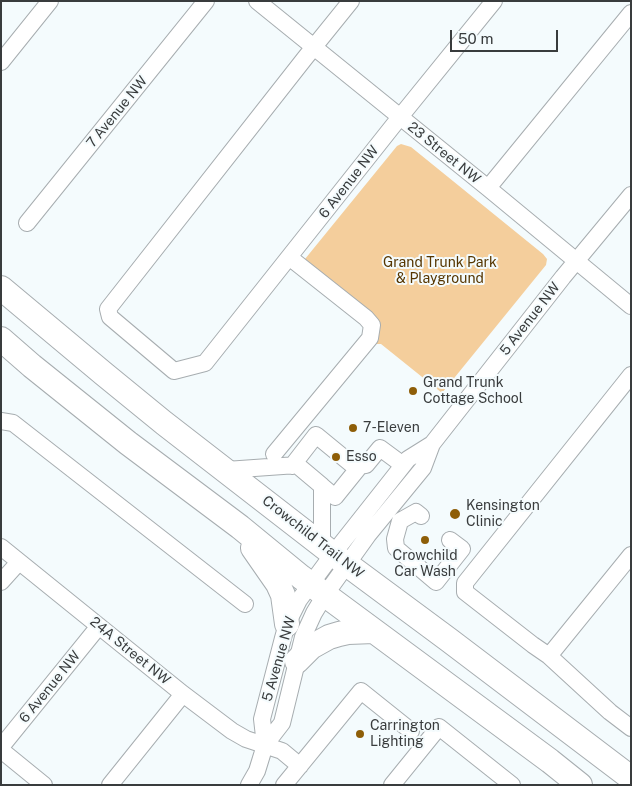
<!DOCTYPE html>
<html>
<head>
<meta charset="utf-8">
<style>
	body { margin:0 }
	#map { position:relative; width:632px; height:786px; overflow:hidden; background:#f4fbfd; font-family:"Public Sans",sans-serif }
	canvas { display:block }
	.frame { position:absolute; inset:0; border:2px solid #393c3d; pointer-events:none }
	.scale { position:absolute; left:450px; top:30px; width:108px; height:22px; box-sizing:border-box; border:2px solid #393c3d; border-top:0; padding-left:6px; font-size:15px; line-height:18px; white-space:nowrap; color:#393c3d; -webkit-text-stroke:4px #f4fbfd; paint-order:stroke }
</style>
</head>
<body>
<div id="map">
<canvas width="632" height="786"></canvas>
<div class="frame"></div>
<div class="scale">50 m</div>
</div>
<script>
const g = document.querySelector('canvas').getContext('2d');
g.lineJoin = 'round';
function paint(path, color) { g.fillStyle = color; g.fill(path, 'evenodd'); }
const poly = rows => new Path2D(rows.map(r => 'M' + r).join(''));
function trace(path, color, width, dash) { g.strokeStyle = color; g.lineWidth = width; g.lineCap = dash ? 'butt' : 'round'; g.setLineDash(dash || []); g.stroke(path); }
function write(font, color, halo, rows, align = 'center') {
  g.font = font + ' "Public Sans",sans-serif'; g.lineWidth = 4; g.setLineDash([]); g.textBaseline = 'middle'; g.strokeStyle = halo; g.fillStyle = color; for (const [text, x, y, turn = 0] of rows) {
    g.save(); g.translate(x, y); g.rotate((+turn || 0) * Math.PI / 180); g.textAlign = isNaN(turn) ? turn : align; if (halo) g.strokeText(text, 0, 0); g.fillText(text, 0, 0); g.restore();
  }
}
paint(poly([
	[401,144,411,147,543,254,547,259,546,265,442,393,381,344,374,344,379,331,378,323,375,316,305,259,397,146]
]), '#f4ce9c');
const minor = poly([
	[257,1,488,188,631,306],
	[351,1,305,58,108,309,110,317,174,371,205,363,400,117,494,1],
	[1,62,50,1],
	[488,188,631,13],
	[27,223,206,1],
	[631,375,465,583,465,592,533,645,549,656,610,712,631,728],
	[1,421,13,423,245,604],
	[274,454,370,338,372,325,366,318,289,257],
	[292,466,316,435,355,467,366,465,380,448,403,465],
	[226,470,297,465,322,486,322,545],
	[322,486,335,497,360,466],
	[421,516,416,512,400,521,395,539,396,548,436,582,462,549,450,540],
	[1,547,183,694,232,731,246,739,282,751,300,766],
	[1,582,19,562],
	[549,656,631,555],
	[265,745,282,723,303,637,314,613,325,595,368,535,423,468,432,444,563,277,631,195],
	[1,747,99,626],
	[1,750,44,785],
	[110,785,183,694],
	[249,785,257,771,265,745,262,719,283,638,287,624,299,600,333,554,408,459,432,444],
	[284,785,361,691,411,731],
	[392,785,439,727,512,785]
]);
const highway = poly([
	[1,288,104,374,164,423,333,554,449,640,631,778],
	[1,339,32,366,128,443,240,527,301,577,550,761,580,785],
	[253,548,278,584,283,595,287,624],
	[297,661,311,647,329,637,339,634,348,632,374,631]
]);
trace(minor, '#a7adb0', 18);
trace(highway, '#a7adb0', 26);
trace(minor, '#fff', 16);
trace(highway, '#fff', 24);
for (const [x, y, r, color] of [
	[413,391,5,"#8e5e08"],
	[353,428,5,"#8e5e08"],
	[336,457,5,"#8e5e08"],
	[455,514,6,"#8e5e08"],
	[425,540,5,"#8e5e08"],
	[360,734,5,"#8e5e08"]
]) { const dot = new Path2D(); dot.arc(x, y, r, 0, 2 * Math.PI); g.fillStyle = color; g.fill(dot); trace(dot, '#f4fbfd', 2); }
write('14px', '#393c3d', '#f4fbfd', [
	["7 Avenue NW",117,112,-51],
	["23 Street NW",444,153,39],
	["6 Avenue NW",349,182,-52],
	["5 Avenue NW",530,319,-52],
	["Crowchild Trail NW",313,537,38],
	["24A Street NW",130,651,39],
	["5 Avenue NW",279,659,-74],
	["6 Avenue NW",50,687,-51]
]);
write('14px', '#563600', '#f4fbfd', [
	["Grand Trunk Park",440,263],
	["& Playground",440,279]
]);
write('14px', '#393c3d', '#f4fbfd', [
	["Grand Trunk",423,383],
	["Cottage School",423,399],
	["7-Eleven",363,428],
	["Esso",346,457],
	["Kensington",466,506],
	["Clinic",466,522],
	["Crowchild",425,556,"center"],
	["Car Wash",425,572,"center"],
	["Carrington",370,726],
	["Lighting",370,742]
], 'left');
</script>
</body>
</html>
